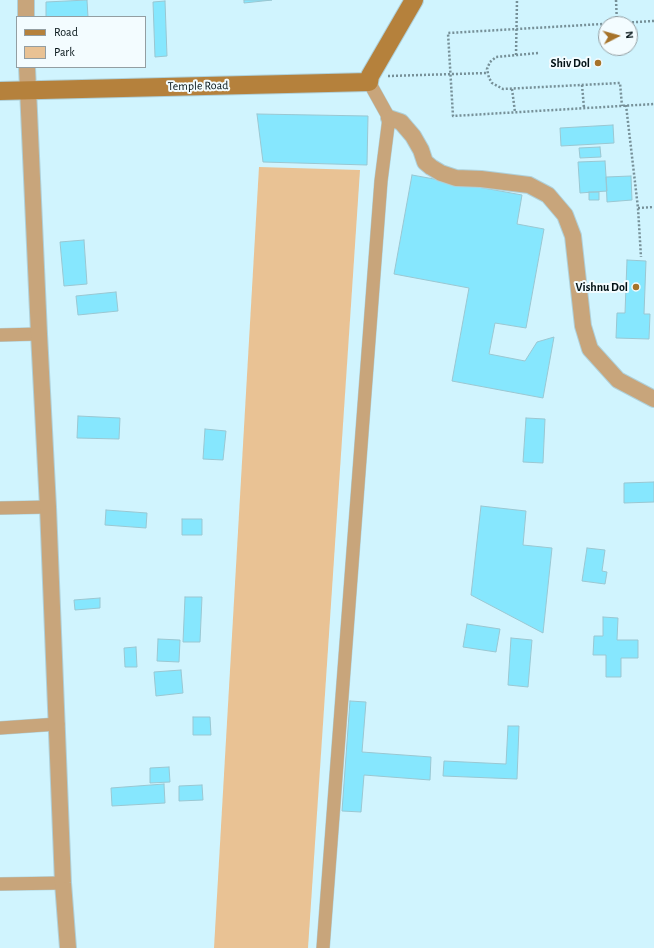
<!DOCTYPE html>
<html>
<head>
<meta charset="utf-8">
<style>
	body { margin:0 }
	#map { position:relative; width:654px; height:948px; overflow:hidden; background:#d0f4fe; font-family:"Alegreya Sans",sans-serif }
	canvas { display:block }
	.legend { position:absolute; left:16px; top:16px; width:130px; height:52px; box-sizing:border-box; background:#f3fcff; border:1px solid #939ea2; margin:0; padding:5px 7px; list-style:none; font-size:12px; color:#031216 }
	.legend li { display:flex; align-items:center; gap:8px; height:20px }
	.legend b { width:20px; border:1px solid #939ea2 }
	.north { position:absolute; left:598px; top:16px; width:40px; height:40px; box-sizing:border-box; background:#f3fcff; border:1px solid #939ea2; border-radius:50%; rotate:84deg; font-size:11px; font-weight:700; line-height:16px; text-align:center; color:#031216 }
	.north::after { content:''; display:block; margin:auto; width:14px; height:18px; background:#a6732a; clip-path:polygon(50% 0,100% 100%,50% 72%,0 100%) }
</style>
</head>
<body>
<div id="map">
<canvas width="654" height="948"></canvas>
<ul class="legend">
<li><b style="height:5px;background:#b5813c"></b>Road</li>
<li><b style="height:11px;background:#e9c294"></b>Park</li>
</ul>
<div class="north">N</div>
</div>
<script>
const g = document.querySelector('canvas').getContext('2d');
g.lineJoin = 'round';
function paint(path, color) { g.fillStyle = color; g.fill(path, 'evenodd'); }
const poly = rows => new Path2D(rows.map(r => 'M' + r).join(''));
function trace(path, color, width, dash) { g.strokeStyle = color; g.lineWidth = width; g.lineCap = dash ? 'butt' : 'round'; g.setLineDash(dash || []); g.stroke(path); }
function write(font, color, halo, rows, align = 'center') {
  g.font = font + ' "Alegreya Sans",sans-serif'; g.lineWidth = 4; g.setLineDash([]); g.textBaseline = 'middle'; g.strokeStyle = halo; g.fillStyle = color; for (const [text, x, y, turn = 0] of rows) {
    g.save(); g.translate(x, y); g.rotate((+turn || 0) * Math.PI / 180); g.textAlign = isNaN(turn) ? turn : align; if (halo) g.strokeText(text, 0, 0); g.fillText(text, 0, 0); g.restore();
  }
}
paint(poly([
	[259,167,360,170,308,948,214,948]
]), '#e9c294');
const building = poly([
	[87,0,88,17,46,17,46,2,87,0],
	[244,0,272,0,244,3,244,0],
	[165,1,167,56,155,57,153,2,165,1],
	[257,114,368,116,367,165,263,162,257,114],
	[613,125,614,143,561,146,560,128,613,125],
	[600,147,601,157,580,158,579,148,600,147],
	[605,161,607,191,580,193,578,162,605,161],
	[412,175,522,195,517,224,544,229,526,328,495,323,489,354,525,361,537,342,554,337,543,398,452,381,469,288,394,274,412,175],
	[631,176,632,200,607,202,606,177,631,176],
	[589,192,599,192,599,200,589,200,589,192],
	[84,240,87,284,64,286,60,242,84,240],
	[627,260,646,261,644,314,650,314,649,339,616,338,617,313,625,313,627,260],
	[116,292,118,311,78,315,76,296,116,292],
	[78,416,120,418,119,439,77,438,78,416],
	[526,418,545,419,543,463,523,462,526,418],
	[205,429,226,431,223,460,203,459,205,429],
	[654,482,654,502,624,503,624,483,654,482],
	[481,506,526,511,523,545,552,548,543,633,471,595,481,506],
	[106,510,147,513,146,528,105,525,106,510],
	[182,519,202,519,202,535,182,535,182,519],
	[587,548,605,550,602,571,607,572,605,584,582,581,587,548],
	[185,597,202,597,200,642,183,642,185,597],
	[100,598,100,608,75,610,74,600,100,598],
	[603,617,618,618,617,640,638,640,638,658,621,658,621,677,606,677,606,655,593,655,594,636,603,636,603,617],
	[467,624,500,629,496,652,463,647,467,624],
	[511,638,532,640,528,687,508,685,511,638],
	[158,639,180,640,179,662,157,661,158,639],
	[136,647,137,667,125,667,124,648,136,647],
	[181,670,183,693,156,696,154,672,181,670],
	[350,701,366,702,362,752,431,757,430,780,364,775,361,812,342,811,350,701],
	[193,717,210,717,211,735,193,735,193,717],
	[508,726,519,726,517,779,443,776,444,761,506,764,508,726],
	[169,767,170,782,150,783,150,768,169,767],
	[164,784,165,803,112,806,111,788,164,784],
	[202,785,203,800,179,801,179,786,202,785]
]);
paint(building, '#86e7fe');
trace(building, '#9ac7d2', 1);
const minor = poly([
	[0,335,39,334],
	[0,508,48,507],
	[0,728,58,724],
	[0,884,63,883],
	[323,948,381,181,389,118,369,82]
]);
const tertiary = poly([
	[26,0,26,17],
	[27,67,39,334,48,507,63,883,68,948],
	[389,118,401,122,413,136,421,150,425,162,431,167,441,173,456,178,481,179,529,185,548,195,565,215,573,236,583,326,590,349,618,380,654,399]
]);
const secondary = poly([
	[0,91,369,82,370,76,414,0]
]);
trace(minor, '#afd0d9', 14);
trace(tertiary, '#afd0d9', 18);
trace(secondary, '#afd0d9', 20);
trace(poly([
	[616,0,617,23],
	[654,21,448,33,453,116,654,104],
	[538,53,496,57,490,62,487,69,489,78,492,83,503,89,620,83,622,106],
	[516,55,517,0],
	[388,76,488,73],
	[582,85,584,108],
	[512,89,515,112],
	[626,105,638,208,641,257],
	[638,208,654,207]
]), '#769098', 2.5, [2, 2]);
trace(minor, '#c8a57b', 13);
trace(tertiary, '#c8a57b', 16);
trace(secondary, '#b5813c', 18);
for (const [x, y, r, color] of [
	[598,63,4,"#a6732a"],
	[636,287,4,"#a6732a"]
]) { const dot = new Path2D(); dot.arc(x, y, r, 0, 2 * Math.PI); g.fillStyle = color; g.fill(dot); trace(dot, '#f3fcff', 1.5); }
write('bold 12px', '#031216', '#f3fcff', [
	["Shiv Dol",590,63],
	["Vishnu Dol",628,287]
], 'right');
write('12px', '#031216', '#f3fcff', [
	["Temple Road",198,86,-1]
]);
</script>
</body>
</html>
